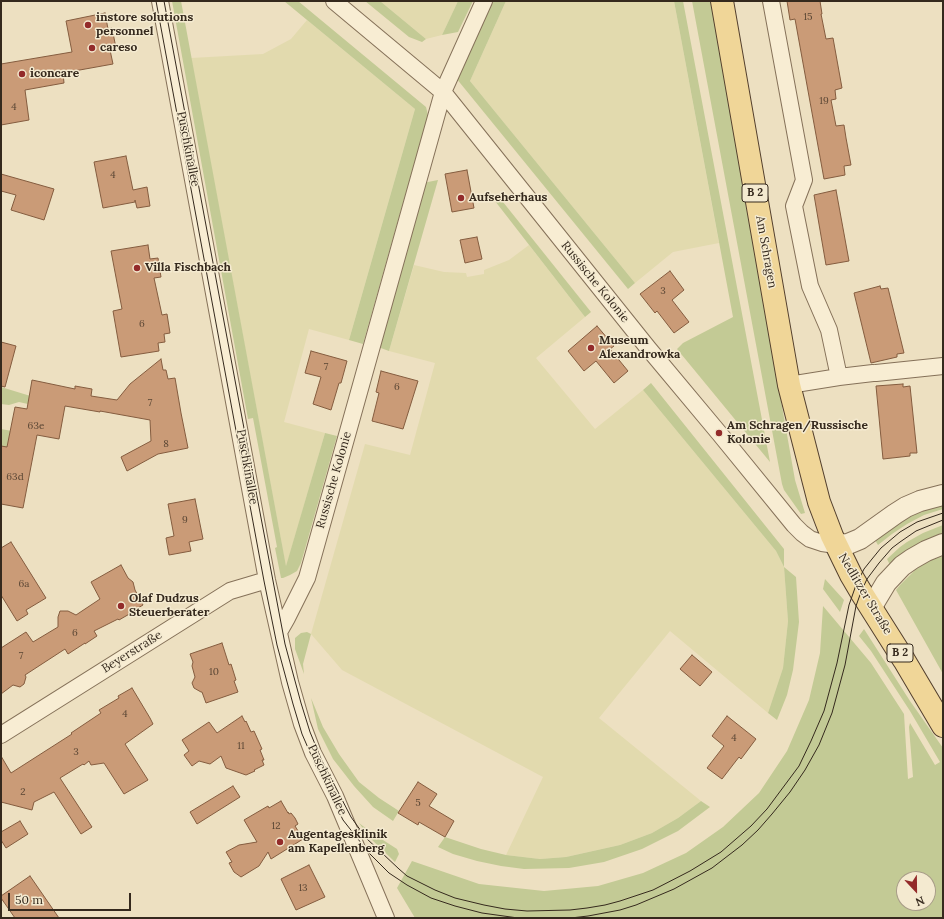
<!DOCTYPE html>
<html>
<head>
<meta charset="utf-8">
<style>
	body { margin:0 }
	#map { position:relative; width:944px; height:919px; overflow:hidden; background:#ede0c1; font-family:Lora,serif }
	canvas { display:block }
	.frame { position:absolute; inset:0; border:2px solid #35291d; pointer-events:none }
	.north { position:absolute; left:896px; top:871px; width:40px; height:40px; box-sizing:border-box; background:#f4ead0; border:1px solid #a89d88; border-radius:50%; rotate:158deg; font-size:11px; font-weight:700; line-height:16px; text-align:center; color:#35291d }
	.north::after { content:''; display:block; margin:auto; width:14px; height:18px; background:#932b2a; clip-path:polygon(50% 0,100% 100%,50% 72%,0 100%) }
	.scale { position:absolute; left:8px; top:893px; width:123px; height:18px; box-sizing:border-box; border:2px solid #35291d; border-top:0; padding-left:5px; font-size:12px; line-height:14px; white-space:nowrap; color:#35291d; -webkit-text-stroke:3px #f4ead0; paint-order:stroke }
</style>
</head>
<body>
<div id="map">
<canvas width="944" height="919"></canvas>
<div class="frame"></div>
<div class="north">N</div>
<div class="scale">50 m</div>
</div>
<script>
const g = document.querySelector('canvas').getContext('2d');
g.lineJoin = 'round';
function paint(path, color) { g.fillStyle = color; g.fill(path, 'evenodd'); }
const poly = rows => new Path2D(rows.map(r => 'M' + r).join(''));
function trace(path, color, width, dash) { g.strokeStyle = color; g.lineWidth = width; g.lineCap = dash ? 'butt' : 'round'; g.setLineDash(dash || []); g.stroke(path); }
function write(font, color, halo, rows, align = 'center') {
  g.font = font + ' Lora,serif'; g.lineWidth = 3; g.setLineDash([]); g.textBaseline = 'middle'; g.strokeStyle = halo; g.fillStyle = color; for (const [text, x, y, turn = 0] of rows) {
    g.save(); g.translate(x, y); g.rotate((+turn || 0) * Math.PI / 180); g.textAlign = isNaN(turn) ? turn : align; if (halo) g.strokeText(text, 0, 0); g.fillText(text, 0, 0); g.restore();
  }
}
paint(poly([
	[380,1,458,1,442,35,426,39],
	[506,1,674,1,719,243,673,252,635,283,470,81],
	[307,20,415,109,349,340,309,329,284,422,325,433,286,567,191,58,263,54,291,39],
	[529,245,585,317,536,358,595,429,643,390,776,551,784,567,788,621,783,668,768,713,670,631,599,718,701,801,678,818,652,833,620,845,566,857,540,859,506,855,543,777,342,670,311,634,365,444,410,455,435,363,389,351,414,265,444,272,466,273,467,277,484,274,484,270,509,260]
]), '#e2daae');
paint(poly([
	[172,1,181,1,286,566,325,433,337,436,301,563,297,571,290,575,283,578,281,578,275,548,277,547,253,418,248,419],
	[284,1,298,1,426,107,428,115,363,344,349,340,415,109],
	[365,1,380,1,426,39,422,42,409,37],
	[458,1,473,1,458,32,442,35],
	[491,1,506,1,470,81,635,283,628,289,456,78],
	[674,1,683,1,770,462,677,349,683,343,733,317],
	[692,1,712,1,758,248,759,276,795,480,805,513,801,514,784,490,782,484],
	[438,180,389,351,378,347,423,183],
	[499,197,591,312,585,317,495,201],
	[651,383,784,549,784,567,796,577,799,622,793,670,787,695,777,720,768,713,783,668,788,621,784,567,776,551,643,390],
	[1,387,60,405,63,412,19,402,9,405,1,404],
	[1,429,23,433,20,450,1,446],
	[943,504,943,509,924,515,907,524,892,534,878,545,875,540,901,521,911,516,931,508],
	[943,525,943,537,891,567,887,559,900,547,907,542,923,533],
	[943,556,943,674,896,590,900,585,915,570,930,560],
	[825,579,844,600,840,612,823,589],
	[823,606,871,663,904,714,908,779,913,777,909,727,910,723,935,765,940,762,910,711,871,651,859,636,864,629,910,701,943,748,943,918,415,918,397,888,412,861,479,884,544,891,598,886,643,873,686,853,723,827,759,793,787,751,809,700,820,653],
	[904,879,928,879,928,903,904,903],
	[307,632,311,634,303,664,304,674,295,649,295,638,301,633],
	[311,698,323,727,339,754,359,782,379,798,399,811,393,821,373,807,354,786,333,759,318,729],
	[701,801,710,807,678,831,642,849,604,862,569,868,524,869,501,866,477,861,453,854,438,847,445,837,481,849,506,855,540,859,566,857,620,845,652,833,678,818],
	[359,823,372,833,397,849,399,854,395,862,370,838]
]), '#c3ca95');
const building = poly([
	[787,1,820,1,822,14,821,14,826,39,833,38,842,88,835,90,836,99,831,100,836,126,844,125,846,138,851,165,844,166,845,175,824,179,795,19,790,20,787,1],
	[105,13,108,29,112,28,116,48,110,50,113,64,63,73,64,83,25,90,29,120,1,125,1,64,72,52,66,21,105,13],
	[126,156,133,190,147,187,150,206,137,208,135,200,135,202,103,208,94,162,126,156],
	[467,170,474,208,452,212,445,174,467,170],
	[1,174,54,189,44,220,11,210,16,195,1,191,1,174],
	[836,190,849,261,826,265,814,195,836,190],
	[477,237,482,259,465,263,460,240,477,237],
	[148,245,150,259,158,258,161,277,154,278,162,315,167,314,170,333,164,334,165,342,158,343,159,351,121,357,113,311,122,309,111,251,148,245],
	[670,271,684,290,672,300,689,322,674,333,657,311,655,313,640,294,670,271],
	[880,286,881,289,888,288,904,353,897,354,897,357,871,363,854,293,880,286],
	[597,326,614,346,610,349,628,371,614,383,596,361,584,371,568,351,597,326],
	[1,342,16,346,5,387,1,386,1,342],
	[311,351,347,361,341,383,339,383,331,410,313,404,321,377,305,373,311,351],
	[161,359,163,370,166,370,168,379,175,378,181,413,188,448,158,454,127,471,121,457,151,441,150,420,100,411,100,412,65,406,59,439,37,435,23,508,1,504,1,446,7,447,15,407,27,409,32,380,75,389,75,386,92,389,91,396,117,400,130,384,161,359],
	[381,371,418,381,403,429,372,421,379,393,376,392,381,371],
	[903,384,903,387,910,386,917,453,910,453,910,456,883,459,876,386,903,384],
	[195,499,203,539,189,542,191,551,169,555,166,538,174,536,168,504,195,499],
	[11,542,46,598,26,610,28,614,17,621,1,595,1,548,11,542],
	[121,565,128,578,133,582,135,590,143,605,138,608,138,609,119,620,118,619,94,631,97,636,85,644,85,643,68,654,65,649,25,675,26,677,24,684,20,687,13,685,1,694,1,648,26,632,33,642,58,627,58,617,60,611,68,611,76,615,100,599,91,582,121,565],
	[222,643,229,665,231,664,236,680,234,681,238,692,206,703,202,692,201,692,194,688,192,683,195,677,192,666,193,662,190,654,222,643],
	[692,655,712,672,700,686,680,669,692,655],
	[132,688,150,718,153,724,125,744,148,780,124,794,104,763,91,765,89,761,84,765,83,764,60,778,92,827,81,834,54,792,34,802,32,810,1,802,1,756,11,773,72,734,71,733,101,713,99,710,119,698,118,696,132,688],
	[242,716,245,722,246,721,251,732,254,731,262,749,260,750,264,760,262,760,264,765,254,770,255,771,246,775,226,768,221,756,210,764,199,761,192,766,184,755,189,751,182,740,209,722,217,733,242,716],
	[727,716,756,739,741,759,739,757,722,779,707,768,724,746,712,736,727,716],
	[418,782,437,794,429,806,454,821,445,837,419,822,418,825,398,813,418,782],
	[233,786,240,797,197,824,190,812,233,786],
	[281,801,288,813,288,812,289,814,291,813,295,818,298,824,295,826,303,839,271,859,268,852,259,866,241,877,234,872,229,863,232,862,226,852,239,845,257,842,244,820,268,806,269,808,281,801],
	[20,821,28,834,6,848,1,840,1,832,20,821],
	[309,865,325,897,296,910,281,879,309,865],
	[30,876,59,918,15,918,1,898,1,896,30,876]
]);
paint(building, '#ca9b77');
trace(building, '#845c3f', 1);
const minor = poly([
	[160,1,267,580,290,682,302,724,313,753,335,796,386,918],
	[334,1,443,92,648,348,719,433,794,525,802,533,810,539,822,543,836,545],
	[771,1,804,180,794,206,810,286,829,330,839,377],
	[876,373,943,366],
	[789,385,839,377,873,373],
	[279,632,287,618,307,578,443,92,484,1],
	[1,735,230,591,267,580]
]);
const tertiary = poly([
	[836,545,848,544,860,539,895,514,906,507,920,501,943,495],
	[871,608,886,583,902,566,912,559,926,551,943,544]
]);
const primary = poly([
	[722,1,789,385,819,502,832,536,851,575,861,592,904,660,943,726]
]);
trace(minor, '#857159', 18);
trace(tertiary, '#857159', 22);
trace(primary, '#533f2d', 24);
trace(minor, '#f8edd3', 16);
trace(tertiary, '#f8edd3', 20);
trace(primary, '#f0d698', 22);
trace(poly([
	[156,1,264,581,277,645,293,704,302,734,315,764,343,820,369,853,389,873,407,885,431,898,455,906,482,913,518,918],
	[164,1,243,423,285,644,301,703,310,732,322,761,351,817,366,838,399,869,407,876,435,890,455,898,484,905,505,909,527,911,570,910,587,908,605,905,620,901,653,890,690,871,721,852,751,826,767,809,799,766,811,741,824,711,837,663,849,605,856,585,864,569,872,559,881,548,900,532,917,522,943,513],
	[571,918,588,916,620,910,636,905,674,889,712,868,742,845,758,830,772,814,790,792,805,770,819,745,832,713,845,665,856,606,861,592,867,579,879,563,892,548,900,542,916,531,943,520]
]), '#35291d', 1);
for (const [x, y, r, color] of [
	[88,25,4,"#932b2a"],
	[92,48,4,"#932b2a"],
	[22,74,4,"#932b2a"],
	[461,198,4,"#932b2a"],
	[137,268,4,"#932b2a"],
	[591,348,4,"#932b2a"],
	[719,433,4,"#932b2a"],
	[121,606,4,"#932b2a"],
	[280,842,4,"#932b2a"]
]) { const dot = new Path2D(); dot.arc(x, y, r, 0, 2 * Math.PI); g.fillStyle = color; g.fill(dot); trace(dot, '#f4ead0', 1.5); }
write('10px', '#5a4634', null, [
	["15",808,17],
	["19",824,101],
	["4",14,107],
	["4",113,175],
	["3",663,291],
	["6",142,324],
	["7",326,367],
	["6",397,387],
	["7",150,403],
	["63e",36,426],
	["8",166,444],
	["63d",15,477],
	["9",185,520],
	["6a",24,584],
	["6",75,633],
	["7",21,656],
	["10",214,672],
	["4",125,714],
	["4",734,738],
	["11",241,746],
	["3",76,752],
	["2",23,792],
	["5",418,803],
	["12",276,826],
	["13",303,888]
]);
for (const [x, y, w] of [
	[755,193,26],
	[900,653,26]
]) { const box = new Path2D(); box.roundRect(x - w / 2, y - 9, w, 18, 3); g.fillStyle = '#f4ead0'; g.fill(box); trace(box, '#35291d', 1); }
write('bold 11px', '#35291d', null, [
	["B 2",755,193],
	["B 2",900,653]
]);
write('bold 12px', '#35291d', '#f4ead0', [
	["instore solutions",96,18],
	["personnel",96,32],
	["careso",100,48],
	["iconcare",30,74],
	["Aufseherhaus",469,198],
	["Villa Fischbach",145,268],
	["Museum",599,341],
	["Alexandrowka",599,355],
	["Am Schragen/Russische",727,426],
	["Kolonie",727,440],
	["Olaf Dudzus",129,599],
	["Steuerberater",129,613],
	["Augentagesklinik",288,835],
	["am Kapellenberg",288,849]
], 'left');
write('12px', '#35291d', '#f4ead0', [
	["Puschkinallee",188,149,79],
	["Am Schragen",766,252,80],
	["Russische Kolonie",595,282,51],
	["Puschkinallee",247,467,80],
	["Russische Kolonie",334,480,-74],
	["Nedlitzer Straße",865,594,59],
	["Beyerstraße",132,652,-32],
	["Puschkinallee",327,780,65]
]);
</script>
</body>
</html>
